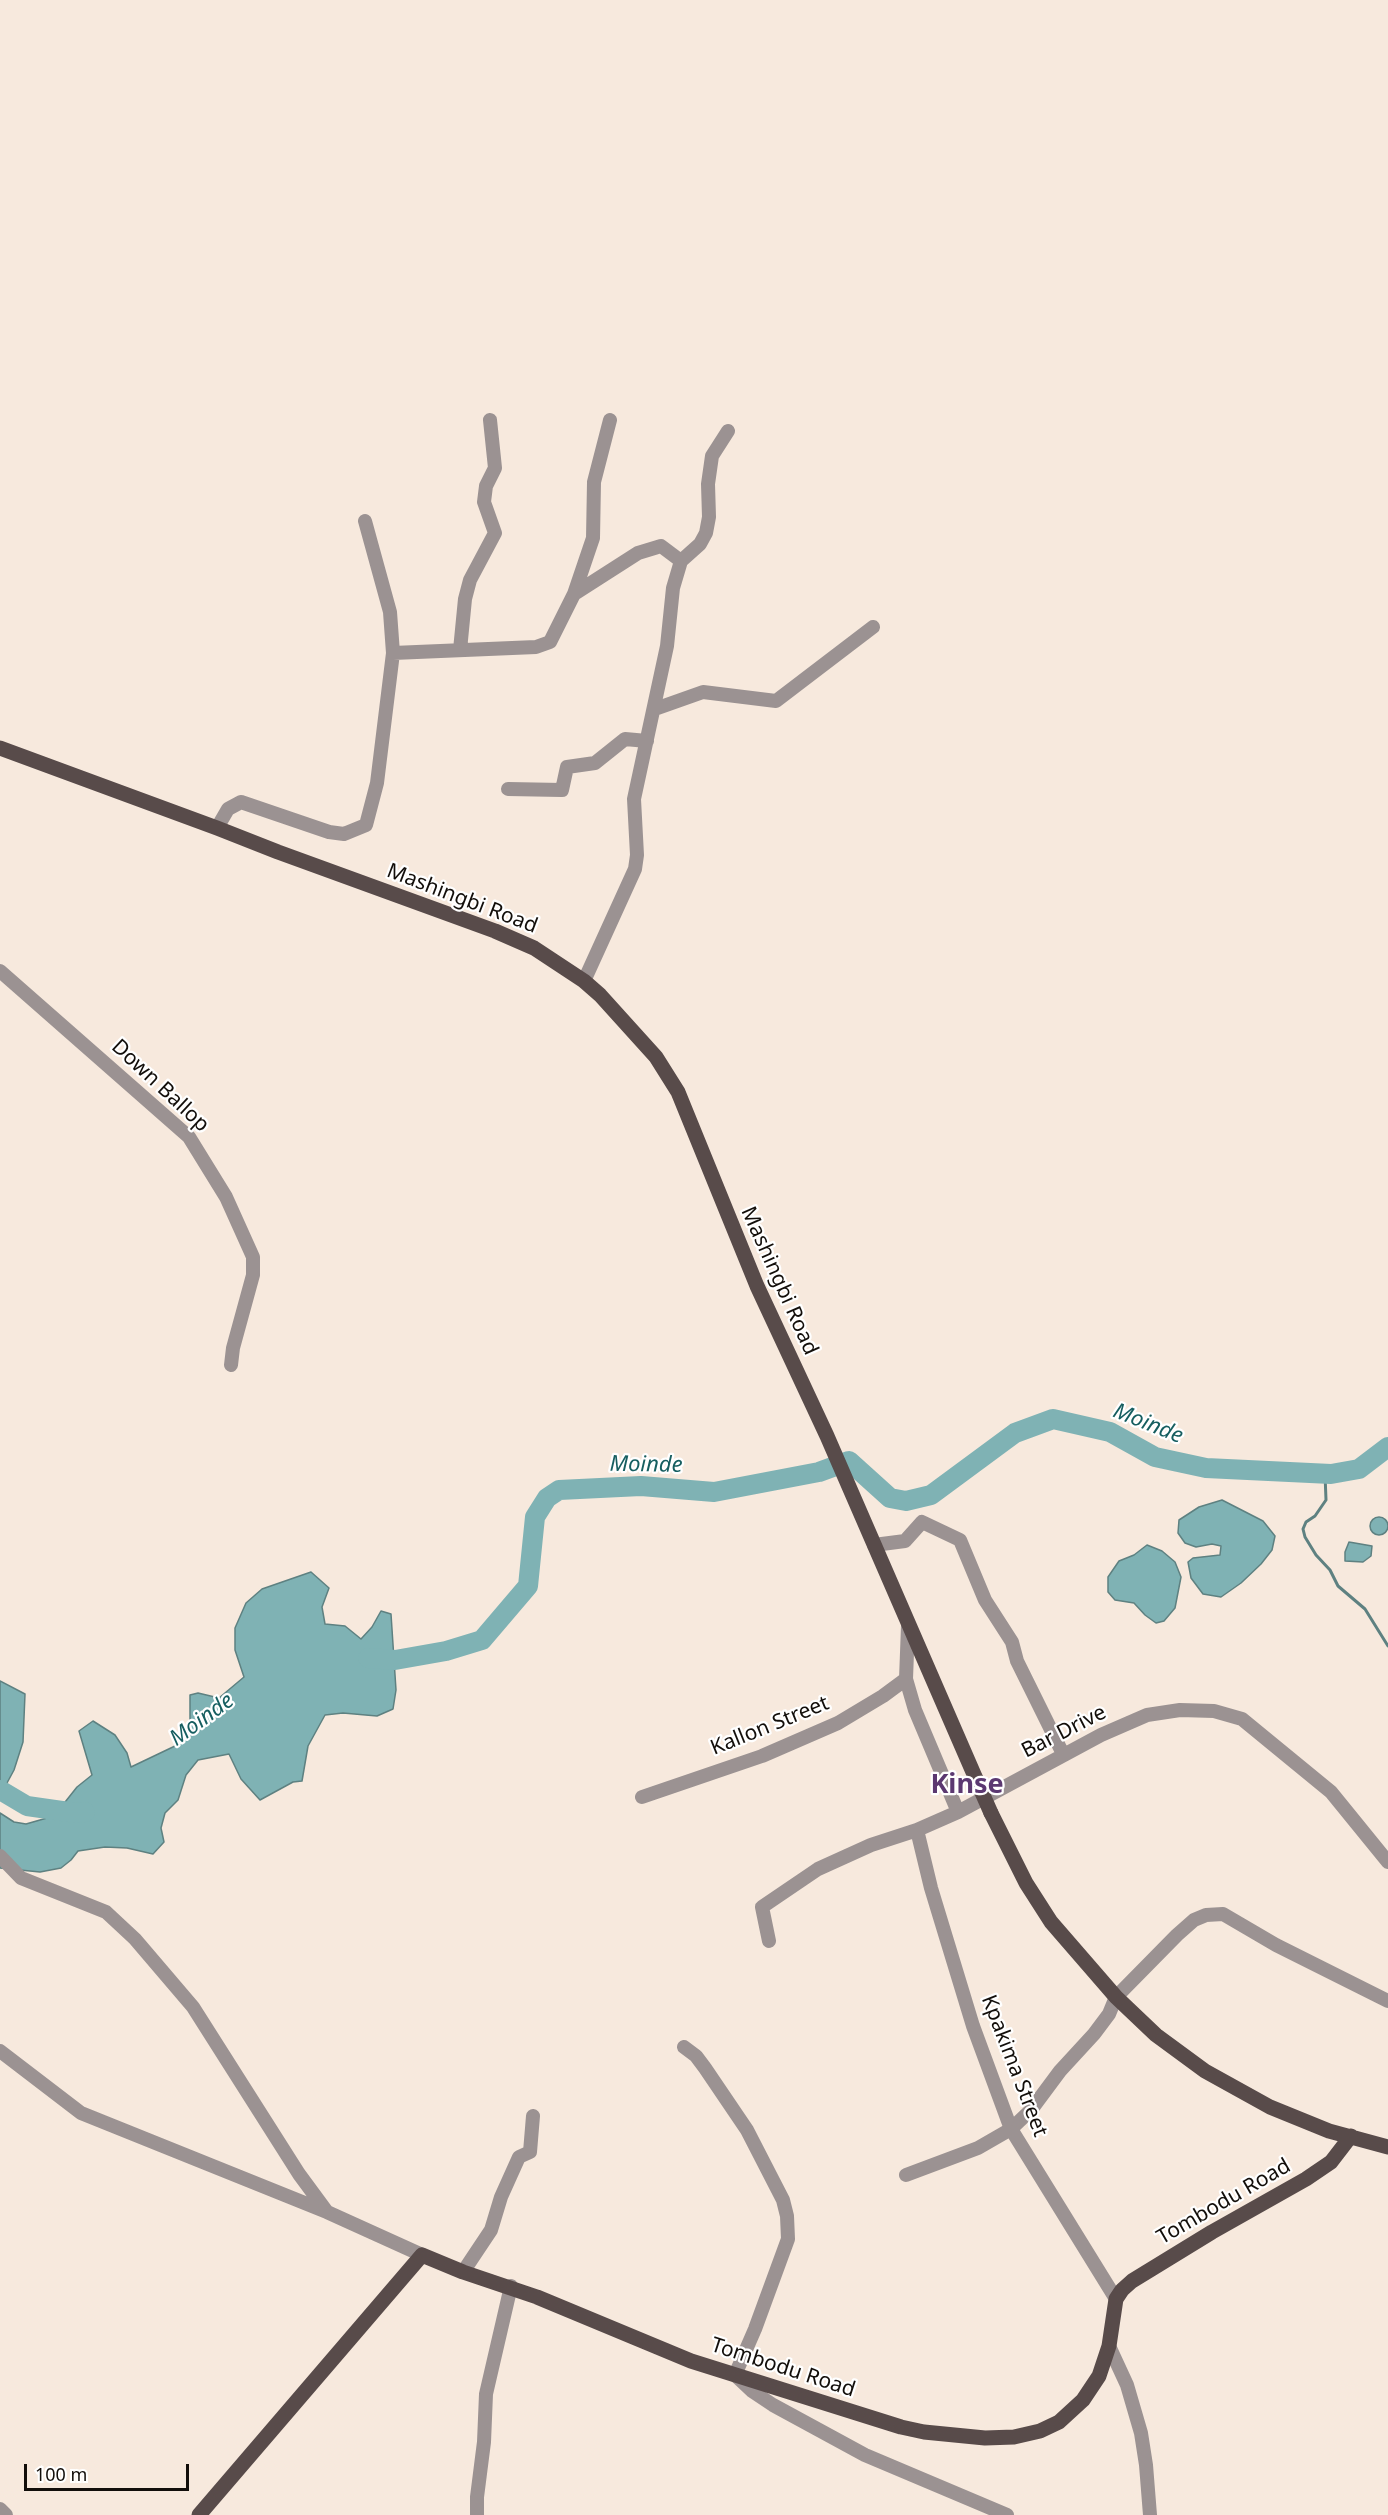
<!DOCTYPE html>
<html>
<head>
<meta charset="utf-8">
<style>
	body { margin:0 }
	#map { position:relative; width:1388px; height:2515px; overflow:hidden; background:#f7e9dd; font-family:"Noto Sans",sans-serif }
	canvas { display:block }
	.scale { position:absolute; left:24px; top:2464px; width:165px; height:27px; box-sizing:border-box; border:3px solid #120e0a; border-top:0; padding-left:8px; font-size:18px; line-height:21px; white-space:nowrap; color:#120e0a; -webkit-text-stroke:4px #fff; paint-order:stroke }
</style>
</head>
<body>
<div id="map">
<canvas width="1388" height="2515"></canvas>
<div class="scale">100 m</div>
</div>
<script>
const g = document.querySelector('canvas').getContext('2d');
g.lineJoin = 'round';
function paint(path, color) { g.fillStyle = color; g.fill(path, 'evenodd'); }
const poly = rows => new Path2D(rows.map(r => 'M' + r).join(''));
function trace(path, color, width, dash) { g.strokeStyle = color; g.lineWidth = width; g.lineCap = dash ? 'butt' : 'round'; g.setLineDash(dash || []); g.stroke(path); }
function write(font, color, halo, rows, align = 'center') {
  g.font = font + ' "Noto Sans",sans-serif'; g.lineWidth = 4.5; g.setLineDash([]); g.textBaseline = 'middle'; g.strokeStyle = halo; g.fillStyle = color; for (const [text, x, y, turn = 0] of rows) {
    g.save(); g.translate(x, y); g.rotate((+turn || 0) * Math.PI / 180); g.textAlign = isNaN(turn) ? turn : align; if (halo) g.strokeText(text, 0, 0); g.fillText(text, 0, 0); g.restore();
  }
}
const water = poly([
	[1222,1500,1263,1521,1275,1536,1272,1550,1261,1564,1241,1583,1221,1597,1203,1594,1191,1578,1188,1562,1193,1558,1220,1555,1221,1546,1212,1544,1196,1547,1185,1543,1178,1533,1179,1520,1199,1507,1222,1500],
	'1370 1526a9 9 0 1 1 18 0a9 9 0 1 1-18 0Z',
	[1349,1542,1372,1546,1371,1556,1363,1562,1345,1561,1345,1552,1349,1542],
	[1147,1545,1162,1551,1175,1562,1181,1577,1175,1608,1164,1621,1156,1623,1145,1615,1134,1603,1115,1600,1108,1592,1108,1577,1119,1561,1134,1555,1147,1545],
	[311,1572,329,1588,322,1607,325,1624,345,1626,361,1639,372,1627,381,1611,391,1614,396,1690,393,1709,377,1716,343,1713,325,1715,308,1746,302,1781,293,1782,260,1800,241,1779,229,1754,198,1760,186,1775,178,1800,165,1813,161,1828,164,1842,153,1854,127,1848,105,1847,78,1851,71,1860,61,1868,40,1872,0,1868,0,1813,14,1822,26,1824,54,1816,77,1787,92,1775,79,1731,93,1721,115,1735,127,1753,131,1767,175,1746,190,1730,190,1695,198,1693,219,1698,244,1677,235,1650,235,1628,246,1603,262,1589,311,1572],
	[0,1681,25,1694,23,1742,14,1770,0,1796,0,1681]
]);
paint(water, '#7fb2b4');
trace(water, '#5e8181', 1.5);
trace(poly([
	[1325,1474,1326,1500,1315,1516,1306,1522,1303,1529,1305,1537,1316,1555,1330,1570,1338,1586,1365,1609,1388,1646]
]), '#5e8181', 3);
trace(poly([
	[368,1658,395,1660,446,1651,482,1640,528,1586,535,1517,547,1498,559,1490,641,1486,714,1492,819,1472,849,1461,890,1498,906,1501,931,1495,1015,1433,1053,1419,1110,1432,1155,1457,1206,1468,1331,1474,1359,1469,1388,1447],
	[0,1790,27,1806,76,1813,85,1812]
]), '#7fb2b4', 20);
trace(poly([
	[574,594,593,538,594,482,610,420],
	[460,650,465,599,470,580,495,533,484,502,486,486,495,468,490,420],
	[393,653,536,647,550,642,574,594,638,553,661,546,681,561],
	[655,709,703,692,776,701,873,627],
	[508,789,562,790,567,767,595,763,625,739,647,741],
	[217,828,228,809,241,802,329,832,344,834,366,825,377,783,393,653,390,612,365,521],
	[0,971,189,1137,226,1197,253,1257,253,1275,233,1348,231,1365],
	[584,981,635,869,637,855,634,799,667,646,673,588,681,561,700,544,706,533,709,517,708,484,712,456,728,431],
	[874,1545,905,1541,922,1522,960,1540,985,1600,1012,1642,1017,1661,1063,1754],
	[908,1626,906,1679,915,1710,958,1812],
	[642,1797,762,1756,838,1723,883,1696,906,1679],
	[917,1830,931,1888,973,2026,1011,2129,1116,2299],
	[0,1856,21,1878,106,1912,135,1939,193,2007,299,2174,327,2212],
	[769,1941,762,1907,818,1869,871,1845,917,1830,958,1812,1101,1735,1147,1715,1180,1710,1214,1711,1242,1719,1331,1792,1388,1862],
	[684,2047,696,2056,705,2068,747,2130,783,2200,787,2216,788,2239,755,2329,735,2375,752,2391,773,2405,865,2455,1007,2515],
	[0,2051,81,2113,327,2212,422,2255],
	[906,2175,978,2148,1011,2129,1031,2110,1060,2071,1094,2034,1109,2014,1116,1997,1177,1935,1194,1920,1206,1915,1223,1914,1276,1945,1388,2001],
	[463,2272,491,2230,501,2197,519,2157,530,2152,533,2116],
	[1109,2346,1127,2385,1141,2433,1146,2465,1150,2515],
	[0,2509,6,2515],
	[477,2515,477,2497,484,2442,486,2394,511,2286]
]), '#9b9292', 14);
trace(poly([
	[0,748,217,828,278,852,495,931,534,948,584,981,600,995,656,1057,678,1092,757,1286,827,1436,976,1779],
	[991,1813,1026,1883,1051,1922,1116,1997,1156,2035,1205,2071,1270,2107,1329,2131,1388,2147],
	[199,2515,422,2255,463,2272,537,2297,691,2361,901,2427,924,2432,985,2438,1014,2437,1040,2431,1059,2422,1083,2400,1099,2376,1109,2346,1116,2299,1122,2290,1132,2281,1212,2232,1306,2179,1331,2162,1351,2136]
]), '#584b4a', 15);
trace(poly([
	[976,1779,991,1813]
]), '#584b4a', 15);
write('21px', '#120e0a', '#fff', [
	["Mashingbi Road",462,899,21],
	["Down Ballop",160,1086,43],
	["Mashingbi Road",779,1281,66],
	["Kallon Street",770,1726,-22],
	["Bar Drive",1064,1732,-27],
	["Kpakima Street",1014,2066,69],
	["Tombodu Road",1224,2202,-30],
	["Tombodu Road",783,2368,18]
]);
write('italic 22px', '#165e60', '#fff', [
	["Moinde",1148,1424,22],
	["Moinde",646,1465,1],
	["Moinde",202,1720,-36]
]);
write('bold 27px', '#5b3871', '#fff', [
	["Kinse",967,1785]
]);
</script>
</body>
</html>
